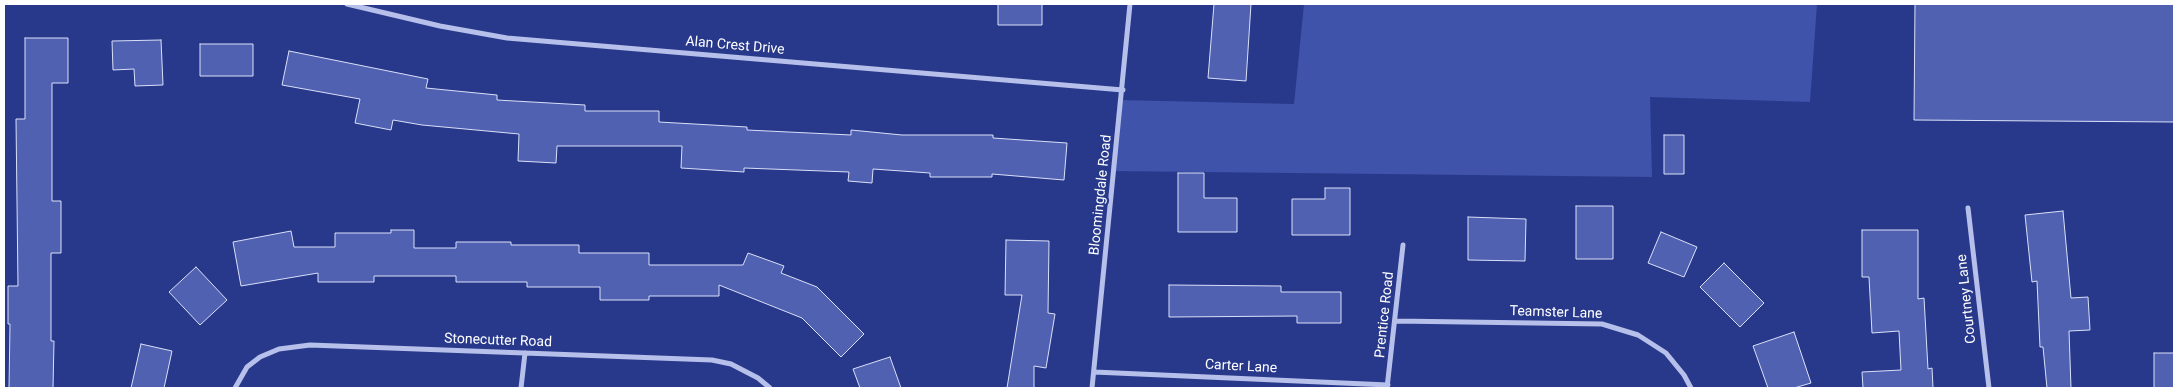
<!DOCTYPE html>
<html>
<head>
<meta charset="utf-8">
<style>
	body { margin:0 }
	#map { position:relative; width:2178px; height:392px; overflow:hidden; background:#28398b; font-family:Roboto,sans-serif }
	canvas { display:block }
	.frame { position:absolute; inset:0; border:5px solid #fff; pointer-events:none }
</style>
</head>
<body>
<div id="map">
<canvas width="2178" height="392"></canvas>
<div class="frame"></div>
</div>
<script>
const g = document.querySelector('canvas').getContext('2d');
g.lineJoin = 'round';
function paint(path, color) { g.fillStyle = color; g.fill(path, 'evenodd'); }
const poly = rows => new Path2D(rows.map(r => 'M' + r).join(''));
function trace(path, color, width, dash) { g.strokeStyle = color; g.lineWidth = width; g.lineCap = dash ? 'butt' : 'round'; g.setLineDash(dash || []); g.stroke(path); }
function write(font, color, halo, rows, align = 'center') {
  g.font = font + ' Roboto,sans-serif'; g.lineWidth = 4.5; g.setLineDash([]); g.textBaseline = 'middle'; g.strokeStyle = halo; g.fillStyle = color; for (const [text, x, y, turn = 0] of rows) {
    g.save(); g.translate(x, y); g.rotate((+turn || 0) * Math.PI / 180); g.textAlign = isNaN(turn) ? turn : align; if (halo) g.strokeText(text, 0, 0); g.fillText(text, 0, 0); g.restore();
  }
}
paint(poly([
	[1304,4,1817,4,1810,102,1650,97,1652,177,1111,171,1118,100,1294,104]
]), '#3f53aa');
const building = poly([
	[998,4,1042,4,1042,25,998,25,998,4],
	[1214,4,1251,4,1246,81,1208,78,1214,4],
	[1915,4,2174,4,2174,122,1914,120,1915,4],
	[25,38,68,38,68,83,52,83,52,201,61,201,61,253,51,253,51,341,54,341,53,388,9,388,10,324,8,324,8,286,18,286,16,119,25,119,25,38],
	[161,40,163,85,135,86,134,69,113,70,112,41,161,40],
	[200,44,253,44,253,76,200,76,200,44],
	[289,51,428,79,426,88,497,95,497,100,585,105,585,111,659,111,659,122,747,127,747,130,851,135,851,130,902,135,993,135,993,138,1067,143,1064,180,992,174,992,177,930,177,930,173,873,169,872,183,848,181,849,172,744,168,744,172,681,168,682,146,557,146,556,163,518,161,519,134,422,125,393,120,391,130,355,123,360,99,282,85,289,51],
	[1664,135,1684,135,1684,174,1664,174,1664,135],
	[1178,173,1204,173,1204,198,1237,198,1237,232,1178,232,1178,173],
	[1325,188,1350,188,1350,235,1292,235,1292,199,1325,199,1325,188],
	[1576,206,1613,206,1613,259,1576,259,1576,206],
	[2063,211,2071,298,2088,297,2090,330,2069,331,2071,388,2047,388,2043,347,2040,347,2037,281,2032,282,2025,215,2063,211],
	[1468,217,1526,219,1525,261,1468,260,1468,217],
	[391,230,414,230,414,248,456,248,456,242,511,242,511,245,579,245,579,253,649,253,649,265,743,265,748,253,784,266,781,273,817,287,864,334,841,357,802,318,719,285,719,296,649,296,649,300,600,300,600,287,527,287,527,282,456,282,456,276,374,276,374,282,318,282,318,273,241,286,233,242,291,231,294,247,335,247,335,233,391,233,391,230],
	[1862,230,1918,230,1918,299,1924,298,1928,369,1932,368,1933,388,1863,388,1862,372,1901,370,1899,331,1872,333,1869,277,1862,277,1862,230],
	[1661,232,1697,247,1684,277,1648,263,1661,232],
	[1006,240,1049,241,1048,313,1055,314,1046,368,1034,366,1034,388,1007,388,1022,295,1005,295,1006,240],
	[1724,263,1764,303,1740,327,1700,287,1724,263],
	[196,267,227,300,200,325,169,292,196,267],
	[1169,285,1281,286,1281,292,1341,292,1341,323,1297,323,1297,316,1169,317,1169,285],
	[1794,332,1811,383,1794,388,1768,388,1753,346,1794,332],
	[141,344,172,351,164,388,131,388,141,344],
	[2154,353,2174,353,2174,388,2154,388,2154,353],
	[890,357,901,388,860,388,853,369,890,357]
]);
paint(building, '#5061b2');
trace(building, '#dae0f8', 1);
trace(poly([
	[347,4,440,26,507,38,1123,90],
	[1968,208,1989,388],
	[1396,321,1602,324,1638,335,1666,353,1684,375,1691,388],
	[1094,372,1388,385],
	[235,388,247,367,260,357,279,349,310,345,712,360,731,364,758,378,770,388],
	[521,388,525,353],
	[1092,388,1130,4],
	[1387,388,1403,245]
]), '#b6c0ea', 5);
write('14px', '#fff', '#28398b', [
	["Alan Crest Drive",735,46,5],
	["Bloomingdale Road",1101,195,-84],
	["Courtney Lane",1967,299,-96],
	["Teamster Lane",1556,313,2],
	["Prentice Road",1385,315,-84],
	["Stonecutter Road",498,341,2],
	["Carter Lane",1241,367,3]
]);
</script>
</body>
</html>
